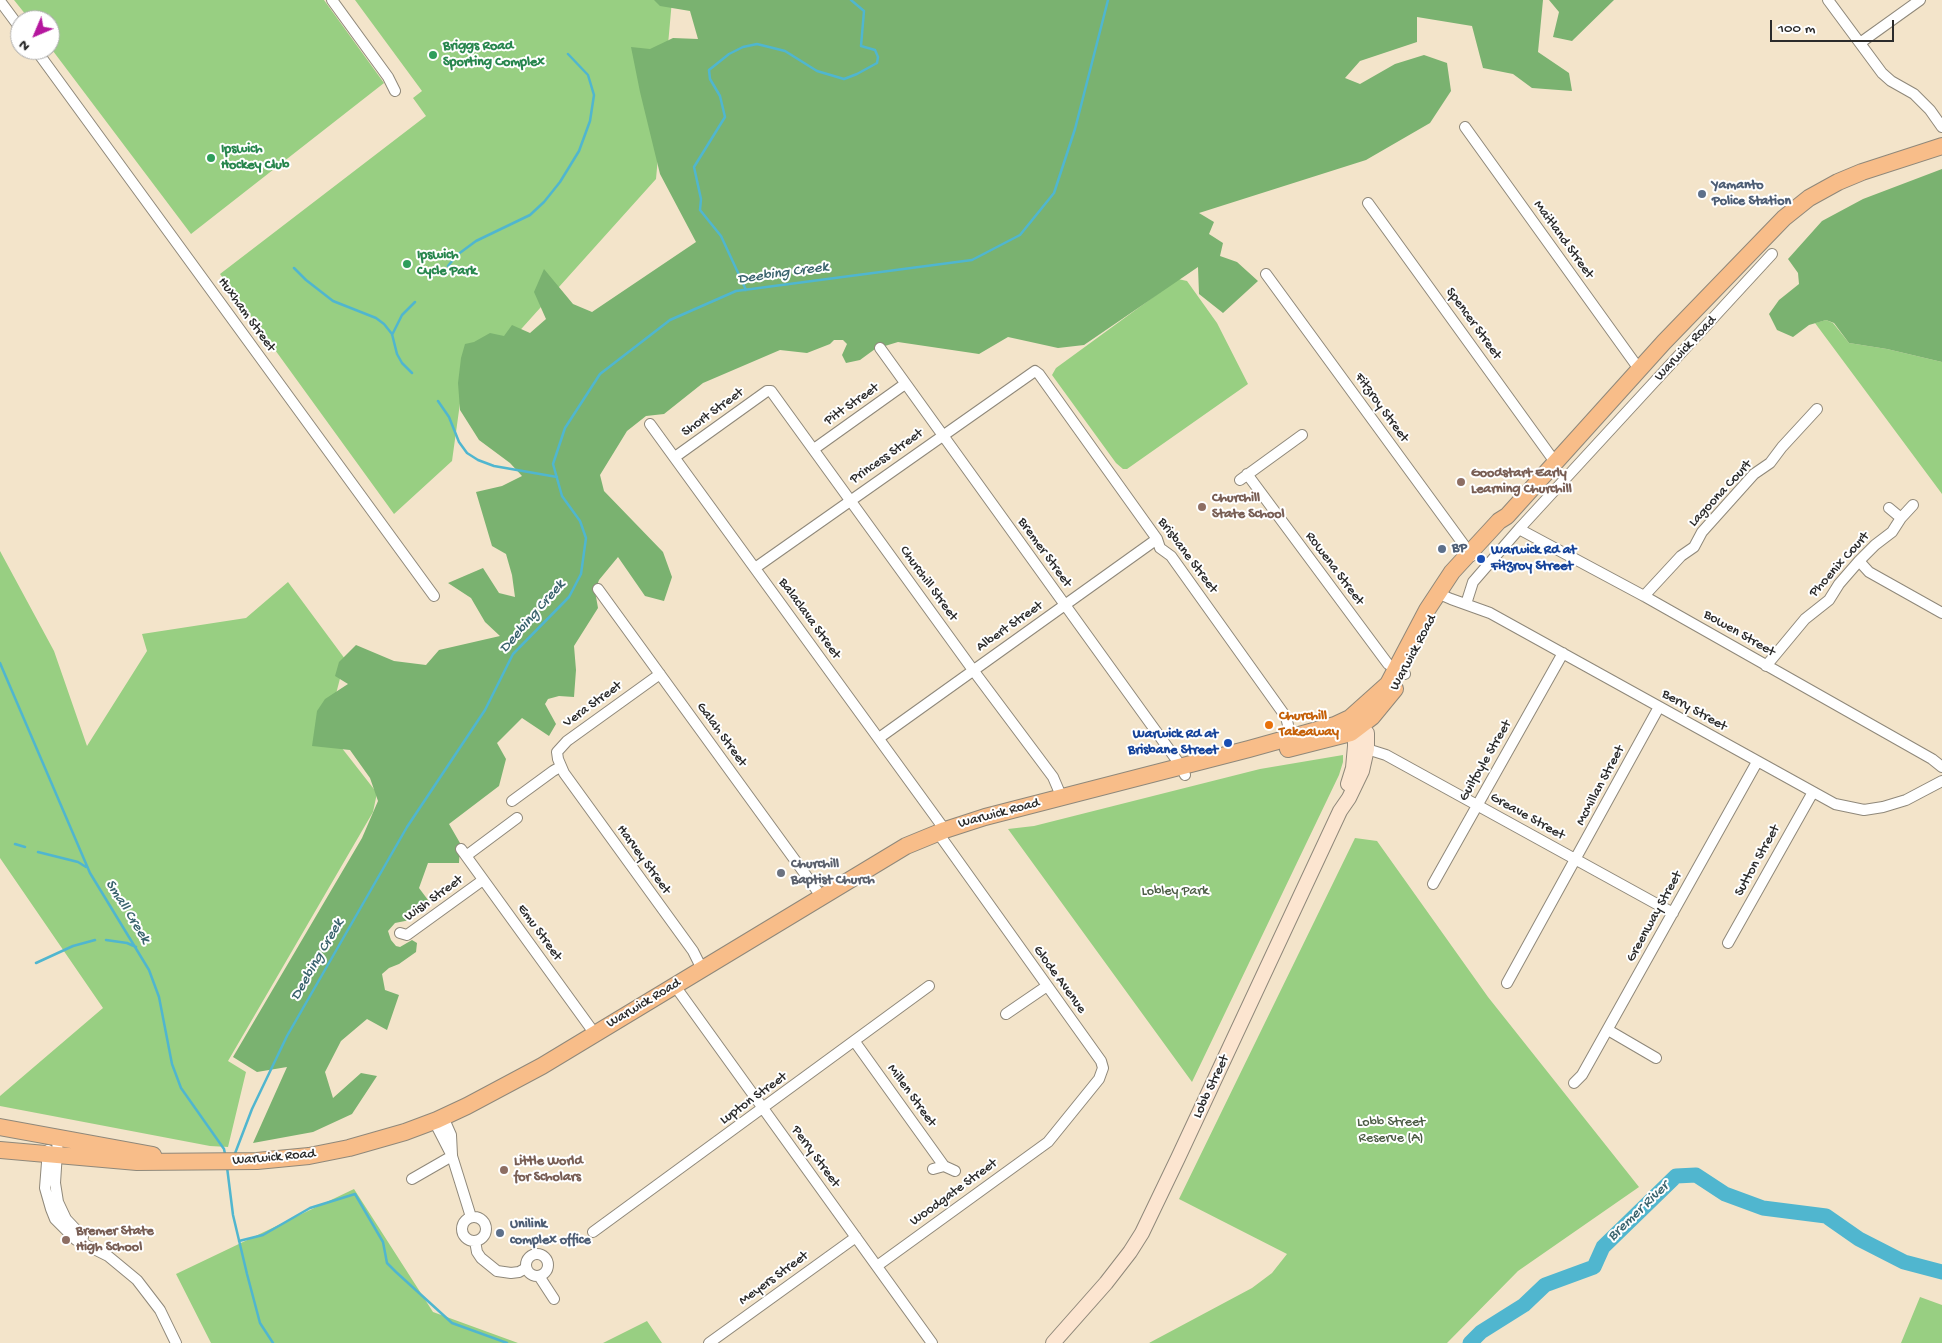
<!DOCTYPE html>
<html>
<head>
<meta charset="utf-8">
<style>
	body { margin:0 }
	#map { position:relative; width:1942px; height:1343px; overflow:hidden; background:#f3e4ca; font-family:"Gochi Hand",sans-serif }
	canvas { display:block }
	.north { position:absolute; left:10px; top:10px; width:50px; height:50px; box-sizing:border-box; background:#fff; border:1px solid #aaa; border-radius:50%; rotate:225deg; font-size:14px; font-weight:700; line-height:20px; text-align:center; color:#2b2b2b }
	.north::after { content:''; display:block; margin:auto; width:18px; height:22px; background:#b5179e; clip-path:polygon(50% 0,100% 100%,50% 72%,0 100%) }
	.scale { position:absolute; left:1770px; top:20px; width:124px; height:22px; box-sizing:border-box; border:2px solid #2b2b2b; border-top:0; padding-left:6px; font-size:15px; line-height:18px; white-space:nowrap; color:#2b2b2b; -webkit-text-stroke:4px #fff; paint-order:stroke }
</style>
</head>
<body>
<div id="map">
<canvas width="1942" height="1343"></canvas>
<div class="north">N</div>
<div class="scale">100 m</div>
</div>
<script>
const g = document.querySelector('canvas').getContext('2d');
g.lineJoin = 'round';
function paint(path, color) { g.fillStyle = color; g.fill(path, 'evenodd'); }
const poly = rows => new Path2D(rows.map(r => 'M' + r).join(''));
function trace(path, color, width, dash) { g.strokeStyle = color; g.lineWidth = width; g.lineCap = dash ? 'butt' : 'round'; g.setLineDash(dash || []); g.stroke(path); }
function write(font, color, halo, rows, align = 'center') {
  g.font = font + ' "Gochi Hand",sans-serif'; g.lineWidth = 4; g.setLineDash([]); g.textBaseline = 'middle'; g.strokeStyle = halo; g.fillStyle = color; for (const [text, x, y, turn = 0] of rows) {
    g.save(); g.translate(x, y); g.rotate((+turn || 0) * Math.PI / 180); g.textAlign = isNaN(turn) ? turn : align; if (halo) g.strokeText(text, 0, 0); g.fillText(text, 0, 0); g.restore();
  }
}
paint(poly([
	[14,0,324,0,384,83,191,234,50,47,50,20,30,20],
	[355,0,672,0,656,179,461,396,452,461,394,514,220,274,426,116,413,98,422,91],
	[1178,279,1187,281,1217,323,1248,384,1127,469,1123,469,1116,463,1052,375,1056,368],
	[1826,320,1833,323,1849,343,1887,349,1942,362,1942,494,1815,323],
	[0,551,54,651,87,746,147,651,142,634,246,618,288,582,345,659,327,729,377,793,373,812,228,1061,246,1072,228,1147,210,1146,0,1106,0,1096,103,1008,0,858],
	[1343,755,1343,762,1339,775,1192,1082,1008,829,1034,826,1260,769],
	[1355,838,1377,841,1488,997,1639,1187,1518,1271,1447,1343,1149,1343,1252,1288,1272,1273,1287,1254,1179,1199],
	[354,1189,433,1312,518,1343,211,1343,176,1274],
	[1920,1297,1942,1305,1942,1343,1901,1343],
	[647,1321,662,1343,603,1343]
]), '#98cf82');
paint(poly([
	[654,0,1543,0,1538,52,1569,73,1572,91,1532,88,1513,74,1483,68,1472,26,1417,17,1417,42,1360,61,1345,78,1360,84,1395,64,1424,55,1447,63,1451,91,1430,123,1366,160,1199,213,1214,222,1209,234,1223,243,1220,256,1237,262,1258,281,1223,313,1199,294,1198,267,1084,345,1058,348,1008,337,979,354,898,342,875,349,860,360,846,363,842,355,847,344,843,340,834,340,830,344,807,353,780,350,703,383,664,414,646,416,627,431,600,475,604,491,663,552,672,577,664,601,645,596,618,557,599,580,595,591,598,608,574,646,576,670,574,697,559,696,548,699,545,704,556,724,549,736,522,718,497,743,506,759,499,786,449,824,460,843,459,863,428,863,419,888,431,904,410,920,395,923,388,931,391,940,396,946,400,947,412,940,417,943,416,952,399,964,389,968,382,974,385,990,399,995,387,1030,367,1019,341,1041,325,1072,333,1098,361,1073,377,1076,352,1114,313,1132,253,1143,287,1067,257,1072,233,1057,362,838,378,801,370,778,350,750,312,746,317,711,325,699,348,684,335,676,339,662,356,645,394,661,426,665,439,650,500,636,485,622,471,598,448,583,483,568,499,593,515,597,512,575,506,554,492,546,476,492,502,486,522,476,510,463,479,440,460,410,458,383,461,358,465,344,474,342,490,333,504,336,512,325,530,333,546,319,534,292,544,269,573,304,592,312,696,242,660,174,640,92,631,47,650,49,673,38,698,39,690,11,660,6],
	[1549,0,1614,0,1572,41,1553,37,1559,12],
	[1942,169,1942,362,1887,349,1849,343,1834,323,1826,320,1809,325,1793,337,1777,330,1769,314,1779,300,1799,284,1798,273,1788,259,1822,221,1863,199]
]), '#7ab270');
trace(poly([
	[448,266,457,255,476,241,530,215,544,202,560,182,579,151,590,121,594,95,588,75,568,54],
	[294,268,306,280,333,301,376,318,384,324,392,334,397,354,402,363,412,373],
	[746,290,721,236,700,210,701,199,694,167,725,117,720,96,710,79,709,70,729,54,743,47,757,44,785,51,817,71,844,79,857,74,877,63,878,57,875,50,861,46,864,11,851,0],
	[392,335,402,315,415,302],
	[438,401,449,417,459,442,467,453,478,460,494,466,557,477],
	[0,663,90,873,149,970,159,997,172,1064,181,1088,224,1149,225,1154],
	[15,844,25,847],
	[38,852,78,862,86,867],
	[106,940,127,943,136,947],
	[36,963,73,946,95,940],
	[234,1156,252,1109,287,1036,407,827,485,710,513,654,569,597,581,574,586,538,580,521,562,496,553,464,565,428,600,374,670,320,736,291,972,260,1020,235,1054,193,1075,129,1108,0],
	[227,1167,233,1215,247,1274,260,1323,273,1343],
	[239,1241,263,1235,310,1208,355,1194,383,1242,387,1263,396,1272,452,1323,507,1343]
]), '#50b6cf', 2.5);
trace(poly([
	[1470,1343,1481,1332,1524,1305,1545,1285,1594,1267,1603,1247,1676,1176,1696,1175,1725,1194,1763,1208,1826,1216,1859,1239,1904,1262,1942,1272]
]), '#50b6cf', 15);
const street = poly([
	[332,0,388,77,395,91],
	[1828,0,1882,73,1891,81,1914,94,1930,110,1942,127],
	[0,1,20,28],
	[1860,43,1920,0],
	[36,50,434,596],
	[1465,127,1639,369],
	[1368,203,1555,462],
	[1266,274,1472,556],
	[880,348,1181,766,1185,775],
	[650,424,945,830],
	[814,449,905,384],
	[675,457,767,391,771,391,973,670,1053,777,1062,798],
	[1247,474,1385,660,1388,664,1405,674],
	[1240,480,1302,435],
	[1889,508,1901,518],
	[1519,529,1644,596,1932,759,1942,767],
	[1859,561,1869,572,1942,613],
	[755,568,1035,371,1039,374,1157,539,1160,548,1171,556,1286,717,1291,737],
	[598,589,821,896],
	[1437,593,1451,599,1490,613,1835,804,1864,810,1883,807,1906,800,1942,781],
	[1644,596,1681,556,1694,547,1702,532,1754,474,1770,463,1782,447,1817,409],
	[1466,604,1473,582,1519,529,1772,254],
	[1766,666,1805,619,1829,600,1839,584,1859,561,1875,545,1892,532,1901,518,1913,505],
	[660,674,567,741,557,752,558,759,564,773,693,951,702,969],
	[879,738,1157,539],
	[1367,749,1386,755,1673,913],
	[512,801,553,771,560,767],
	[461,849,595,1034],
	[466,856,517,818],
	[1433,884,1563,653],
	[400,933,407,935,483,880],
	[1728,943,1813,792],
	[1507,983,1659,707],
	[675,986,932,1343],
	[1006,1014,1047,986],
	[1608,1030,1656,1058],
	[855,1042,944,1166],
	[1574,1083,1582,1075,1757,762],
	[443,1117,451,1135,452,1155],
	[434,1121,452,1156,471,1217],
	[58,1137,55,1183,58,1202,66,1219,83,1237],
	[48,1150,45,1188,51,1209,55,1219,76,1240,108,1256,137,1280,160,1310,176,1343],
	[933,1169,944,1166,955,1171],
	[412,1179,452,1156],
	'462 1229a12 12 0 1 1 24 0a12 12 0 1 1-24 0Z',
	[593,1232,929,986],
	[475,1241,477,1252,481,1258,497,1271,511,1273,519,1272,526,1268],
	'526 1265a11 11 0 1 1 22 0a11 11 0 1 1-22 0Z',
	[877,1266,1048,1142,1099,1079,1103,1068,1101,1061,938,833],
	[539,1276,554,1299],
	[709,1343,856,1237]
]);
const secondary = poly([
	[1348,784,1353,768,1355,746,1355,740,1351,733,1350,723],
	[1053,1343,1106,1283,1130,1252,1142,1233,1178,1158,1340,811,1349,798,1362,771,1367,749,1367,733,1353,720]
]);
const primary = poly([
	[1288,749,1351,733,1372,717,1395,689],
	[0,1127,153,1155],
	[0,1150,137,1162,257,1161,309,1156,349,1148,405,1132,437,1120,467,1106,542,1066,906,846,945,830,985,817,1249,749,1335,725,1350,718,1388,684,1427,610,1452,572,1499,521,1507,516,1664,342,1784,218,1809,198,1838,182,1862,172,1942,146]
]);
trace(street, '#8f887a', 12);
trace(secondary, '#8f887a', 16);
trace(primary, '#8f887a', 18);
trace(street, '#fff', 10);
trace(secondary, '#fce5d0', 14);
trace(primary, '#f8bd89', 16);
for (const [x, y, r, color] of [
	[433,55,5,"#2e9e5b"],
	[211,158,5,"#2e9e5b"],
	[1702,194,5,"#5c6f8a"],
	[407,264,5,"#2e9e5b"],
	[1461,482,5,"#8d6e63"],
	[1202,507,5,"#8d6e63"],
	[1442,549,5,"#5c6f8a"],
	[1481,559,5,"#1a4fb4"],
	[1269,725,5,"#e8710a"],
	[1228,743,5,"#1a4fb4"],
	[781,873,5,"#6b7280"],
	[504,1170,5,"#8d6e63"],
	[500,1233,5,"#5c6f8a"],
	[66,1240,5,"#8d6e63"]
]) { const dot = new Path2D(); dot.arc(x, y, r, 0, 2 * Math.PI); g.fillStyle = color; g.fill(dot); trace(dot, '#fff', 2); }
write('bold 14px', '#27864d', '#fff', [
	["Briggs Road",443,47],
	["Sporting Complex",443,63],
	["Ipswich",221,150],
	["Hockey Club",221,166],
	["Ipswich",417,256],
	["Cycle Park",417,272]
], 'left');
write('bold 14px', '#4e5e75', '#fff', [
	["Yamanto",1712,186],
	["Police Station",1712,202],
	["BP",1452,549],
	["Unilink",510,1225],
	["complex office",510,1241]
], 'left');
write('14px', '#2b2b2b', '#fff', [
	["Maitland Street",1563,240,54],
	["Huxham Street",246,315,54],
	["Spencer Street",1473,324,54],
	["Warwick Road",1686,349,-47],
	["Pitt Street",852,405,-35],
	["Fitzroy Street",1381,408,54],
	["Short Street",713,413,-36],
	["Princess Street",887,457,-35],
	["Lagoona Court",1721,494,-47],
	["Bremer Street",1044,553,54],
	["Brisbane Street",1187,556,53],
	["Phoenix Court",1840,565,-48],
	["Rowena Street",1334,569,53],
	["Churchill Street",928,584,54],
	["Balaclava Street",809,619,54],
	["Albert Street",1010,627,-35],
	["Bowen Street",1739,634,30],
	["Warwick Road",1414,653,-62],
	["Vera Street",593,705,-36],
	["Berry Street",1694,711,29],
	["Galah Street",721,735,54],
	["Guilfoyle Street",1486,761,-60],
	["McMillan Street",1601,786,-62],
	["Warwick Road",999,814,-15],
	["Greave Street",1527,817,29],
	["Harvey Street",643,860,54],
	["Sutton Street",1758,861,-61],
	["Wish Street",434,899,-36],
	["Greenway Street",1655,917,-61],
	["Emu Street",539,933,54],
	["Glode Avenue",1059,980,54],
	["Warwick Road",644,1004,-31],
	["Lobb Street",1212,1087,-65],
	["Millen Street",911,1096,54],
	["Lupton Street",754,1099,-36],
	["Perry Street",815,1157,54],
	["Warwick Road",274,1158,-5],
	["Woodgate Street",954,1193,-36],
	["Meyers Street",774,1279,-36]
]);
write('bold 14px', '#785e54', '#fff', [
	["Goodstart Early",1471,474],
	["Learning Churchill",1471,490],
	["Churchill",1212,499],
	["State School",1212,515],
	["Little World",514,1162],
	["for Scholars",514,1178],
	["Bremer State",76,1232],
	["High School",76,1248]
], 'left');
write('bold 14px', '#164399', '#fff', [
	["Warwick Rd at",1491,551],
	["Fitzroy Street",1491,567],
	["Warwick Rd at",1218,735,"right"],
	["Brisbane Street",1218,751,"right"]
], 'left');
write('bold 14px', '#c56008', '#fff', [
	["Churchill",1279,717],
	["Takeaway",1279,733]
], 'left');
write('bold 14px', '#5b616d', '#fff', [
	["Churchill",791,865],
	["Baptist Church",791,881]
], 'left');
write('14px', '#4c5c45', '#fff', [
	["Lobley Park",1175,892],
	["Lobb Street",1391,1123],
	["Reserve (A)",1391,1139]
]);
write('italic 15px', '#3a636d', '#fff', [
	["Deebing Creek",783,274,-8],
	["Deebing Creek",533,617,-49],
	["Small Creek",127,912,58],
	["Deebing Creek",318,960,-60],
	["Bremer River",1639,1212,-44]
]);
</script>
</body>
</html>
